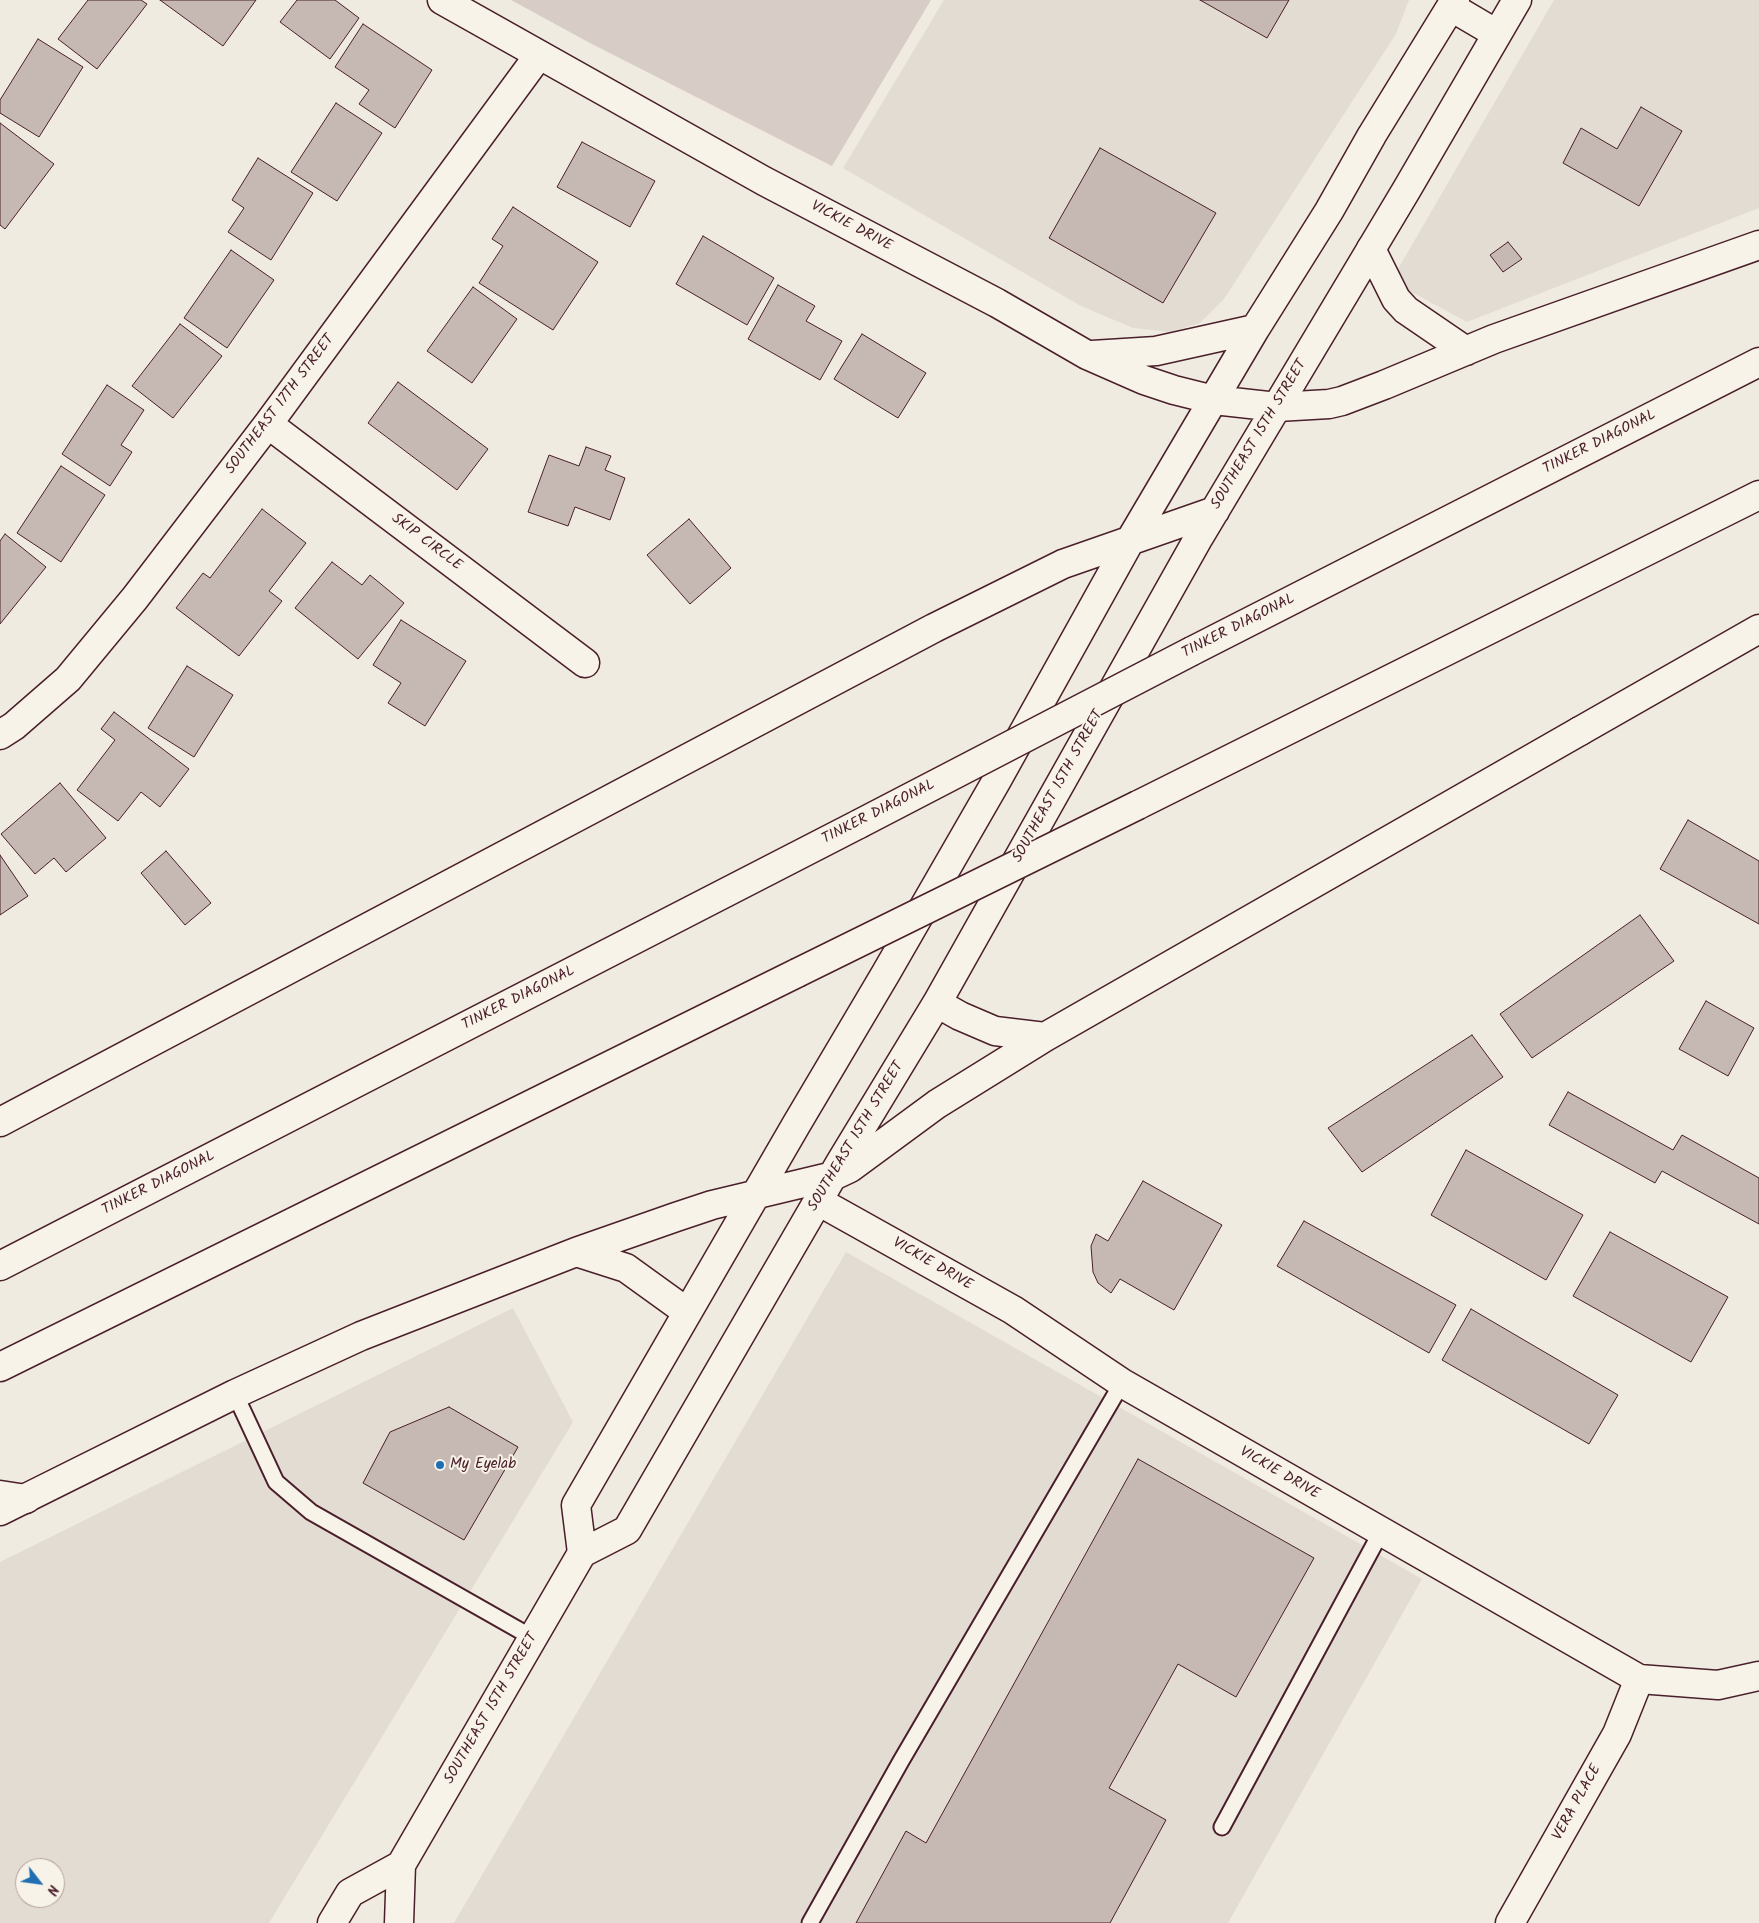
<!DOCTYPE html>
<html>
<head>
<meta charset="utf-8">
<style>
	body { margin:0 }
	#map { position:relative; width:1759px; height:1923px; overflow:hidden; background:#f0ebe0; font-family:Kalam,sans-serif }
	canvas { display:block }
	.north { position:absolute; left:15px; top:1858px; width:50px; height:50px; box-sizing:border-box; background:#f7f3e8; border:1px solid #b29e9c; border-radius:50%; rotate:120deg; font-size:14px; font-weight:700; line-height:20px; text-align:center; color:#4a1f2b }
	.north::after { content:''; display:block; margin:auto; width:18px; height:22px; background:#1f6fb2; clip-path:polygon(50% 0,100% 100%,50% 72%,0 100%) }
</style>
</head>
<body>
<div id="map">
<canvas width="1759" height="1923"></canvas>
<div class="north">N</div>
</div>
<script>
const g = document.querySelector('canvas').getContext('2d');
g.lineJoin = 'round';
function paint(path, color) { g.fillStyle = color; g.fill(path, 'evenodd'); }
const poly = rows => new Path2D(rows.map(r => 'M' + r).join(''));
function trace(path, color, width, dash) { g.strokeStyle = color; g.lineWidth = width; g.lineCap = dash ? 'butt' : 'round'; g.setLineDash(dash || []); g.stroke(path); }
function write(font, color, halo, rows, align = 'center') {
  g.font = font + ' Kalam,sans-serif'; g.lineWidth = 4; g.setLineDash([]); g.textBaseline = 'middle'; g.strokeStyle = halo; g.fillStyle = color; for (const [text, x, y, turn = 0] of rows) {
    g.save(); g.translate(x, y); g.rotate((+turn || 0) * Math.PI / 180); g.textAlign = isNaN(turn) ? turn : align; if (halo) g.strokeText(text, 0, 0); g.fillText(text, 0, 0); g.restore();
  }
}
paint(poly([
	[944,0,1409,0,1396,34,1224,299,1200,323,1170,332,1133,328,1081,306,843,168],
	[1554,0,1759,0,1759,208,1467,322,1391,281],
	[846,1252,1422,1579,1228,1923,454,1923],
	[513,1308,573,1422,269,1923,0,1923,0,1562],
	[25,1868,55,1868,55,1898,25,1898]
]), '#e3dcd2');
paint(poly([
	[511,0,931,0,832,166,588,42]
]), '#d8cdc6');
const building = poly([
	[88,0,141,0,147,4,97,69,58,39,88,0],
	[160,0,256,0,223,46,160,0],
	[297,0,335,0,359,18,330,59,280,22,297,0],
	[1200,0,1289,0,1267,38,1200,0],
	[363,24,432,70,395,128,359,104,369,90,335,67,363,24],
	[38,39,83,67,39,137,0,113,0,100,38,39],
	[336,103,382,133,337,201,291,172,336,103],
	[1641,107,1682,131,1639,206,1563,163,1581,128,1617,149,1641,107],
	[0,123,54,164,5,229,0,225,0,123],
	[582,142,655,181,630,227,557,187,582,142],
	[1100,148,1216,213,1163,303,1049,238,1100,148],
	[258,158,313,193,271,260,228,232,244,208,232,200,258,158],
	[513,207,598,262,553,330,479,283,503,246,492,239,513,207],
	[703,236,774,278,747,325,676,284,703,236],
	[1508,242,1522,259,1503,272,1490,255,1508,242],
	[231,250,274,280,227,348,184,318,231,250],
	[778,285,815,306,806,321,842,341,820,380,748,339,778,285],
	[473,287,517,319,472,383,427,351,473,287],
	[180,324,222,356,173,418,132,386,180,324],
	[862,334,926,373,898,418,834,379,862,334],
	[398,382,488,449,457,490,368,423,398,382],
	[107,385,144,410,121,445,132,452,110,486,62,454,107,385],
	[586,447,611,456,605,470,625,478,610,520,575,507,568,526,528,512,549,455,579,466,586,447],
	[61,466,105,495,61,562,17,533,61,466],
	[262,509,306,543,269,591,282,601,239,656,176,608,203,573,210,578,262,509],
	[689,519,731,568,690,604,647,555,689,519],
	[5,534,46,567,0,624,0,541,5,534],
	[332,562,362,585,370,575,404,603,358,659,295,608,332,562],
	[401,620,466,661,425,726,388,703,401,683,373,665,401,620],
	[187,666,233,695,194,757,148,728,187,666],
	[114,712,189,769,160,807,141,792,118,821,77,790,115,740,101,729,114,712],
	[60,783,106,838,66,872,54,858,35,874,1,834,60,783],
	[1688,820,1759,861,1759,924,1660,869,1688,820],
	[166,851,211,903,185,925,141,873,166,851],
	[0,855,28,896,0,915,0,855],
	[1640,915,1674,961,1532,1058,1500,1014,1640,915],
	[1706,1001,1754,1028,1728,1076,1679,1049,1706,1001],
	[1472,1035,1503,1077,1362,1172,1328,1128,1472,1035],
	[1568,1092,1673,1150,1682,1135,1759,1178,1759,1224,1662,1171,1655,1183,1549,1125,1568,1092],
	[1466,1150,1583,1215,1546,1280,1431,1215,1466,1150],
	[1143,1181,1222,1225,1174,1310,1120,1279,1111,1293,1098,1283,1093,1272,1091,1246,1096,1234,1108,1241,1143,1181],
	[1304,1221,1456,1305,1429,1353,1277,1266,1304,1221],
	[1610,1232,1728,1297,1691,1362,1573,1296,1610,1232],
	[1471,1309,1618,1395,1589,1444,1442,1360,1471,1309],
	[449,1407,518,1447,464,1540,363,1483,390,1432,449,1407],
	[1138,1459,1314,1558,1236,1697,1178,1664,1109,1788,1166,1820,1110,1923,856,1923,906,1831,926,1843,1138,1459]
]);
paint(building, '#c6b8b3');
trace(building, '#4a1f2b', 1);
const lane = poly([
	[235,1394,276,1482,311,1512,533,1638],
	[1222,1827,1381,1532],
	[810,1923,901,1761,1122,1383]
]);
const street = poly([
	[268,424,585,663],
	[0,735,14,726,68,679,135,598,268,424,539,55],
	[1510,1923,1617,1734,1639,1679]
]);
const secondary = poly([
	[442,0,764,181,997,303,1087,355,1144,380,1174,390,1214,400,1277,407],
	[1451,7,1497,34],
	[1092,355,1156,351,1255,329],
	[937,1003,960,1016,995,1031,1045,1037],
	[0,1122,934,628,1063,564,1215,511],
	[818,1201,1013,1310,1122,1383,1639,1679,1718,1685,1759,1676],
	[576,1252,626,1268,687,1312],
	[0,1511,235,1394,361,1336,576,1252,676,1217,712,1205,833,1176,850,1168,937,1104,1045,1037,1580,731],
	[582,1553,576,1505,796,1125,886,973,997,780,1131,539,1255,329,1329,211,1372,135,1455,0],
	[332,1923,350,1893,401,1865],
	[399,1923,401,1865,582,1553,627,1530,840,1163,937,1003,1199,537,1407,189,1517,0]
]);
const highway = poly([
	[1371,249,1396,299,1406,310,1466,351],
	[1277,407,1329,404,1342,401,1384,385,1494,339,1759,245],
	[1192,651,1759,362],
	[1580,731,1759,629],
	[1138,805,1759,495],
	[0,1266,859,824],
	[0,1367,797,973],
	[0,1495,26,1499]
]);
trace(lane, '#4a1f2b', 19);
trace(street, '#4a1f2b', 31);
trace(secondary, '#4a1f2b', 31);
trace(highway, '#4a1f2b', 31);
trace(lane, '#f7f3e8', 15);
trace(street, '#f7f3e8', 28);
trace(secondary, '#f7f3e8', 28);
trace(highway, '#f7f3e8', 28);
const highwayBridge = poly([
	[859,824,1192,651],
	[797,973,1138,805]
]);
trace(highwayBridge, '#4a1f2b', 31, []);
trace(highwayBridge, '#f7f3e8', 28);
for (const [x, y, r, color] of [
	[440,1465,5,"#1f6fb2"]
]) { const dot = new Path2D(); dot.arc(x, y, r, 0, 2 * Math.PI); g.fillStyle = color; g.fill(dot); trace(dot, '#f7f3e8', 2); }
write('15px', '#4a1f2b', '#f7f3e8', [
	["VICKIE DRIVE",851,227,28],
	["SOUTHEAST 17TH STREET",281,405,-53],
	["SOUTHEAST 15TH STREET",1260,435,-59],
	["TINKER DIAGONAL",1600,443,-27],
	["SKIP CIRCLE",426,543,37],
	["TINKER DIAGONAL",1239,627,-27],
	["SOUTHEAST 15TH STREET",1059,787,-61],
	["TINKER DIAGONAL",879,813,-27],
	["TINKER DIAGONAL",519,999,-27],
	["SOUTHEAST 15TH STREET",857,1137,-59],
	["TINKER DIAGONAL",159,1184,-27],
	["VICKIE DRIVE",932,1265,30],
	["VICKIE DRIVE",1279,1474,30],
	["SOUTHEAST 15TH STREET",492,1709,-60],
	["VERA PLACE",1578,1803,-61]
]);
write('15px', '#4a1f2b', '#f7f3e8', [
	["My Eyelab",450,1465]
], 'left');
</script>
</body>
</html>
